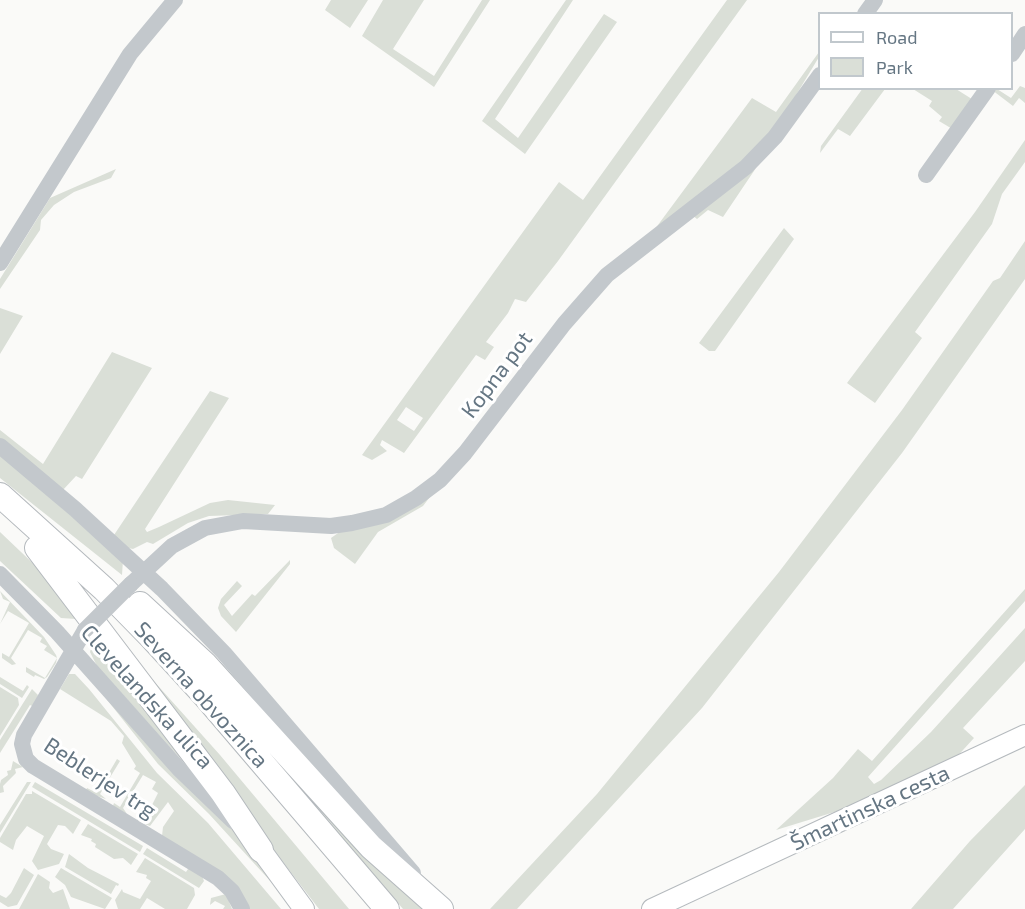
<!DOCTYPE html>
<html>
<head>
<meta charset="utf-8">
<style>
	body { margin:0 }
	#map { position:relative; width:1025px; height:909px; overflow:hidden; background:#fafaf8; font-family:"Exo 2",sans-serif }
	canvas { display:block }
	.legend { position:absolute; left:818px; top:12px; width:195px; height:78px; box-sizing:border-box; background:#fff; border:2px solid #c1c8cd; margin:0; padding:8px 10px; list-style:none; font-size:18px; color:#657683 }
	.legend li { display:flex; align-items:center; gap:12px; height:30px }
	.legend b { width:30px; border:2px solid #c1c8cd }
</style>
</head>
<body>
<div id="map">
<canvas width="1025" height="909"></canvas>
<ul class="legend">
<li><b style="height:8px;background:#fff"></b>Road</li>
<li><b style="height:16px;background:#dadfd7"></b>Park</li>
</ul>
</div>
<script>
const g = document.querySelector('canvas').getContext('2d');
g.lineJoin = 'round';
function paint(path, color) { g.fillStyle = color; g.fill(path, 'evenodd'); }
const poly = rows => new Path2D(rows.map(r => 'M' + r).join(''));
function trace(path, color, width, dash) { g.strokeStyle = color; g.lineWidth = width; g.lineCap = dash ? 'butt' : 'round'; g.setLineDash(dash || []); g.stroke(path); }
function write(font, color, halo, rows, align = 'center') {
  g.font = font + ' "Exo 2",sans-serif'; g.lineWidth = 6; g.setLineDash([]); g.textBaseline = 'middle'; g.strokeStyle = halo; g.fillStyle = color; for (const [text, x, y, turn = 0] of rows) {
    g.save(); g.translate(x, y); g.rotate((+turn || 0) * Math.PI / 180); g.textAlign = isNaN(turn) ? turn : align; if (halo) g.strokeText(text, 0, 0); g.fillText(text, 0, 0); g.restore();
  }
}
paint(poly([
	[331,0,368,0,350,28,325,10],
	[383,0,424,0,393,49,434,76,482,0,490,0,434,87,362,36],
	[566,0,573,0,495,119,518,138,604,14,617,22,525,154,482,121],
	[727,0,747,0,558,261,526,302,515,299,508,313,486,342,494,347,485,360,476,355,404,453,382,440,380,445,387,451,372,460,362,455,559,182,583,200],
	[406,407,423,418,414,431,397,420],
	[819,52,819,57,781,120,756,151,652,233,752,98,776,112],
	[1020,86,1025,88,1025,103,1019,98,1013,106,992,90,997,89,1011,98],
	[863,88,885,89,850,136,838,129,820,153,821,146],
	[913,89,956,89,975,101,954,130,939,121,942,117,929,106,932,101],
	[1025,140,1025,162,1002,194,992,224,915,332,922,338,875,403,847,383,975,212],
	[756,168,723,217,708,210,697,219,692,215],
	[116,169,111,178,74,192,54,205,41,220,40,230,0,289,0,279,50,198],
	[784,228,794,239,715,351,709,351,699,343],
	[1025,241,1025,279,902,453,702,708,517,909,490,909,597,794,779,572,902,410,993,281,1000,278],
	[0,308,23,316,0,354],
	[112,352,152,368,82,479,76,476,62,491,0,442,0,430,43,464],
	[210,391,229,398,145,529,147,532,159,527,210,503,228,500,275,505,268,514,209,516,188,523,153,544,147,542,133,549,128,548,114,535],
	[0,455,123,560,122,575,0,478],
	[436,489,423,506,378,532,355,564,334,548,331,538,341,531],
	[0,532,41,571,76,619,61,618,0,561],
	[290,560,290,564,236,632,221,616,218,608,221,599,237,581,242,586,224,605,232,616,252,594,255,596],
	[1025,589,1025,601,868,777,874,784,881,780,931,732,1025,628,1025,661,963,728,974,738,953,761,854,806,776,830,833,778,858,749,872,761],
	[0,591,44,637,56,655,57,658,56,663,47,677,44,679,42,678,35,675,34,677,26,672,26,667,45,678,57,658,44,650,47,646,40,642,42,638,28,630,11,658,16,664,12,665,2,658,2,653,9,657,29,623,8,611,0,624,10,602,3,599],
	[93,641,214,796,97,666,90,652],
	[126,650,220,755,349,909,319,909,219,779],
	[69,674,75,674,89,689,157,773,208,823,281,909,247,909,162,836,163,827,174,811,168,802,150,826,137,821,137,817,144,821,158,793,152,789,156,782,143,775,123,808,127,814,113,806,114,803,120,807,140,773,134,769,136,766,122,743,124,736,111,721,60,689],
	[0,677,23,691,27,685,29,687,22,698,0,684],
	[93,682,229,825,273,884,209,814,158,764],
	[0,687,18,698,19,705,0,736],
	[32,689,38,695,34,707,30,705,0,753,0,740],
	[252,730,428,909,403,909],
	[117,759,120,761,100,794,106,799,85,792,87,788,97,793],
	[13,761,23,767,15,769,16,773,3,786,4,792,0,793,0,797,0,784,1,780,8,775,7,771,11,770],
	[27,782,31,782,0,833,0,825],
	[35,782,143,846,140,852,32,787],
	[1025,785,1025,829,953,909,911,909,970,841],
	[32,791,81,820,73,834,65,826,58,825,47,844,51,849,64,854,59,864,38,870,32,861,44,836,27,826,16,840,13,850,0,842,0,838,26,794,32,794],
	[88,824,138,854,131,865,123,858,114,859,95,847,96,844,91,841,92,839,81,835],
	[147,848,186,872,190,866,202,876,204,881,199,888,143,854],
	[69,854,88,868,119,884,118,886,116,885,111,894,65,867],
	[145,858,194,888,195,895,187,909,165,909,147,898,140,909,118,909,115,900,122,889,123,892,140,899,151,881,146,878,147,875,136,872],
	[24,868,34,875,17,905,8,907,0,902,0,895,6,898,11,893],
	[61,868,112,898,105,909,71,897,65,885,55,877],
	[38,874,50,882,49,888,53,893,63,889,70,909,19,909],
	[226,894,232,909,223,909,225,906,215,901,210,905,211,898]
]), '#dadfd7');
const major = poly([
	[261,850,304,909],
	[652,909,1025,735]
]);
const highway = poly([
	[0,495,104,589,151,637,206,697,387,909],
	[37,548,223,793,261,850],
	[140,604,205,664,371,847,441,909]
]);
trace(major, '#b5babe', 22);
trace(highway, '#b4b9bd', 26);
trace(poly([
	[865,14,875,0],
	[1012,54,1025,34],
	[926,175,988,88],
	[0,263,130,54,175,0],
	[0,446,75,509,162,589,224,653,413,873],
	[0,574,57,632,179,769,233,821],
	[131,584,172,546,205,528,243,521,331,526,352,523,386,515,416,498,440,480,465,453,564,324,607,275,746,167,775,137,820,75],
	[85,630,24,735,22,744,26,759,33,766,218,878,232,891,242,909]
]), '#c3c8cc', 16);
trace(major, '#fff', 20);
trace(highway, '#fff', 24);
trace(poly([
	[85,630,131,584]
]), '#c3c8cc', 16);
write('22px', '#657683', '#fff', [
	["Kopna pot",497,375,-53],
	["Severna obvoznica",201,695,48],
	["Clevelandska ulica",147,697,48],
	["Beblerjev trg",100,778,33],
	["Šmartinska cesta",870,808,-25]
]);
</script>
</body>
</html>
